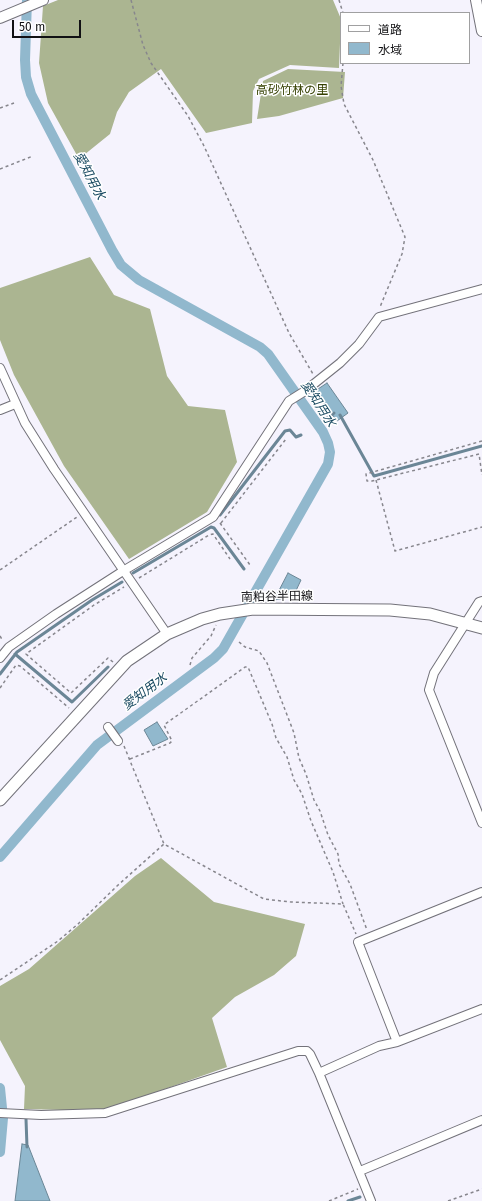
<!DOCTYPE html>
<html>
<head>
<meta charset="utf-8">
<style>
	body { margin:0 }
	#map { position:relative; width:482px; height:1201px; overflow:hidden; background:#f5f3fd; font-family:"Fira Sans","Noto Sans JP",sans-serif }
	canvas { display:block }
	.legend { position:absolute; left:340px; top:12px; width:130px; height:52px; box-sizing:border-box; background:#fff; border:1px solid #a0a0a1; margin:0; padding:5px 7px; list-style:none; font-size:12px; color:#111114 }
	.legend li { display:flex; align-items:center; gap:8px; height:20px }
	.legend b { width:20px; border:1px solid #a0a0a1 }
	.scale { position:absolute; left:12px; top:20px; width:69px; height:18px; box-sizing:border-box; border:2px solid #111114; border-top:0; padding-left:5px; font-size:12px; line-height:14px; white-space:nowrap; color:#111114; -webkit-text-stroke:3px #fff; paint-order:stroke }
</style>
</head>
<body>
<div id="map">
<canvas width="482" height="1201"></canvas>
<ul class="legend">
<li><b style="height:5px;background:#fff"></b>道路</li>
<li><b style="height:11px;background:#91b8cd"></b>水域</li>
</ul>
<div class="scale">50 m</div>
</div>
<script>
const g = document.querySelector('canvas').getContext('2d');
g.lineJoin = 'round';
function paint(path, color) { g.fillStyle = color; g.fill(path, 'evenodd'); }
const poly = rows => new Path2D(rows.map(r => 'M' + r).join(''));
function trace(path, color, width, dash) { g.strokeStyle = color; g.lineWidth = width; g.lineCap = dash ? 'butt' : 'round'; g.setLineDash(dash || []); g.stroke(path); }
function write(font, color, halo, rows, align = 'center') {
  g.font = font + ' "Fira Sans","Noto Sans JP",sans-serif'; g.lineWidth = 3; g.setLineDash([]); g.textBaseline = 'middle'; g.strokeStyle = halo; g.fillStyle = color; for (const [text, x, y, turn = 0] of rows) {
    g.save(); g.translate(x, y); g.rotate((+turn || 0) * Math.PI / 180); g.textAlign = isNaN(turn) ? turn : align; if (halo) g.strokeText(text, 0, 0); g.fillText(text, 0, 0); g.restore();
  }
}
paint(poly([
	[58,0,333,0,341,19,339,68,290,65,259,79,253,91,252,123,206,133,161,69,129,92,117,112,110,134,79,159,48,103,39,63,43,6],
	[288,69,345,72,343,98,279,116,257,119,263,81],
	[90,257,114,295,150,309,167,376,188,406,225,410,237,462,207,512,129,559,64,466,14,375,0,340,0,288],
	[161,858,214,902,305,924,296,956,274,975,235,997,212,1018,227,1067,103,1111,24,1109,25,1086,0,1040,0,986,29,969,135,876]
]), '#abb591');
const water = poly([
	[327,383,348,413,337,421,315,391,327,383],
	[288,573,301,580,293,597,274,600,288,573],
	[157,722,168,739,153,746,144,730,157,722],
	[22,1144,28,1145,50,1201,15,1201,22,1144]
]);
paint(water, '#91b8cd');
trace(water, '#6b8696', 1);
trace(poly([
	[340,415,374,476,482,446],
	[327,418,334,413],
	[220,515,285,431,290,430,296,437,301,435],
	[133,573,211,527,214,528,244,569],
	[15,654,72,702,108,667],
	[0,674,17,652,92,600,122,582],
	[26,1119,27,1147],
	[348,1201,360,1197]
]), '#6b8696', 3);
trace(poly([
	[0,857,97,745,214,658,223,649,328,464,330,452,328,443,323,432,268,354,260,347,139,280,121,265,112,250,31,94,26,77,25,60,27,0],
	[0,1088,3,1118,0,1152]
]), '#91b8cd', 10);
const minor = poly([
	[0,368,25,423,54,469,167,634],
	[0,410,15,404],
	[482,601,479,602,434,673,429,690,482,823],
	[0,658,9,647,56,614,123,571,213,517,289,401,305,391,340,363,359,344,379,317,482,289],
	[108,727,118,741],
	[397,1042,358,942,482,892],
	[319,1073,379,1046,397,1042,482,1009],
	[0,1113,41,1115,105,1113,298,1051,307,1051,310,1054,319,1073,371,1201],
	[360,1171,482,1120]
]);
const tertiary = poly([
	[476,0,482,31],
	[0,18,43,0]
]);
const secondary = poly([
	[0,800,127,661,167,634,202,619,220,614,253,609,390,610,430,614,482,628]
]);
trace(minor, '#73727a', 10);
trace(tertiary, '#73727a', 12);
trace(secondary, '#73727a', 13);
trace(poly([
	[131,0,143,45,151,63,188,116,204,146,289,333,313,374],
	[339,0,343,13],
	[343,63,341,86,344,104,373,160,405,237,402,254,380,307],
	[0,108,14,103],
	[0,169,33,156],
	[482,441,366,474,367,481,372,481,479,454,482,475],
	[376,480,395,551,482,527],
	[220,523,250,565],
	[221,523,286,439],
	[0,570,77,517],
	[139,578,209,535,213,534,230,559],
	[0,636,3,641],
	[239,642,245,647,259,651,267,663,294,733,299,758,306,774,314,800,320,811,328,835,338,854,339,864,350,884,367,930],
	[113,662,108,658,71,693,26,654,94,605,124,587],
	[190,665,192,658,211,636,216,625],
	[0,688,16,665,20,666,69,708],
	[124,746,164,844,264,899,291,902,343,904,356,934],
	[130,759,170,743,172,741,164,725,245,667,248,667,272,724,276,738,287,757,294,780,302,794,311,821,333,872,343,904],
	[0,980,58,941,78,924,117,886,164,844],
	[329,1201,358,1189],
	[448,1201,482,1189]
]), '#87868d', 1.5, [3, 3]);
trace(minor, '#fff', 8);
trace(tertiary, '#fff', 10);
trace(secondary, '#fff', 11);
write('12px', '#364103', '#fff', [
	["高砂竹林の里",292,91]
]);
write('12px', '#111114', '#fff', [
	["南粕谷半田線",277,597,-1]
]);
write('italic 13px', '#194a61', '#fff', [
	["愛知用水",89,176,62],
	["愛知用水",318,404,57],
	["愛知用水",145,692,-37]
]);
</script>
</body>
</html>
